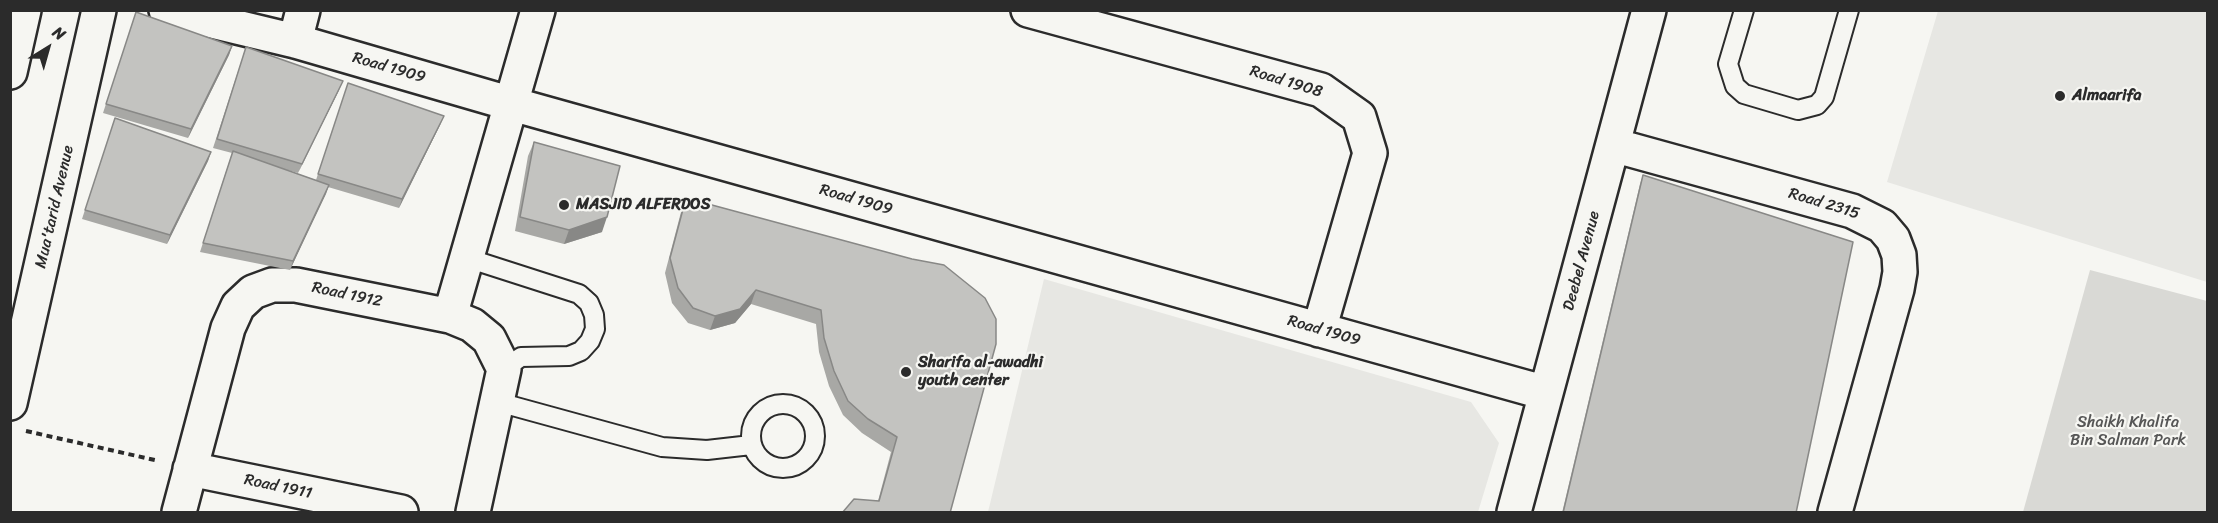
<!DOCTYPE html>
<html>
<head>
<meta charset="utf-8">
<style>
	body { margin:0 }
	#map { position:relative; width:2218px; height:523px; overflow:hidden; background:#f6f6f2; font-family:Sriracha,sans-serif }
	canvas { display:block }
	.frame { position:absolute; inset:0; border:12px solid #2b2b2b; pointer-events:none }
	.north { position:absolute; left:18px; top:18px; width:60px; height:60px; -webkit-text-stroke:4px #f6f6f2; paint-order:stroke; rotate:37deg; font-size:16px; font-weight:700; line-height:24px; text-align:center; color:#2b2b2b }
	.north::after { content:''; display:block; margin:auto; width:21px; height:27px; background:#2b2b2b; clip-path:polygon(50% 0,100% 100%,50% 72%,0 100%) }
</style>
</head>
<body>
<div id="map">
<canvas width="2218" height="523"></canvas>
<div class="frame"></div>
<div class="north">N</div>
</div>
<script>
const g = document.querySelector('canvas').getContext('2d');
g.lineJoin = 'round';
function paint(path, color) { g.fillStyle = color; g.fill(path, 'evenodd'); }
const poly = rows => new Path2D(rows.map(r => 'M' + r).join(''));
function trace(path, color, width, dash) { g.strokeStyle = color; g.lineWidth = width; g.lineCap = dash ? 'butt' : 'round'; g.setLineDash(dash || []); g.stroke(path); }
function write(font, color, halo, rows, align = 'center') {
  g.font = font + ' Sriracha,sans-serif'; g.lineWidth = 4.5; g.setLineDash([]); g.textBaseline = 'middle'; g.strokeStyle = halo; g.fillStyle = color; for (const [text, x, y, turn = 0] of rows) {
    g.save(); g.translate(x, y); g.rotate((+turn || 0) * Math.PI / 180); g.textAlign = isNaN(turn) ? turn : align; if (halo) g.strokeText(text, 0, 0); g.fillText(text, 0, 0); g.restore();
  }
}
paint(poly([
	[1938,11,2207,11,2207,282,1887,182],
	[1044,279,1471,402,1499,443,1478,512,988,512]
]), '#e7e7e3');
paint(poly([
	[2090,270,2207,301,2207,512,2023,512]
]), '#d9d9d5');
const lane = poly([
	[1744,10,1728,64,1735,86,1744,94,1798,110,1817,105,1824,97,1849,10],
	[467,258,579,294,589,303,594,315,595,329,590,341,581,351,569,356,521,357,504,369],
	[498,402,662,447,707,450,751,445],
	'751 436a32 32 0 1 1 64 0a32 32 0 1 1-64 0Z'
]);
const street = poly([
	[166,10,295,41,512,104,1546,393],
	[1028,10,1321,90,1359,117,1370,153,1319,330],
	[295,41,303,10],
	[1613,145,1852,211,1882,226,1893,239,1899,255,1900,272,1897,289,1835,512],
	[450,316,538,10],
	[190,469,401,512],
	[179,512,228,328,238,306,253,292,272,285,296,285,450,316,472,325,489,339,504,369,473,512],
	[1514,512,1649,10]
]);
const secondary = poly([
	[10,72,24,10],
	[10,403,99,10]
]);
trace(lane, '#2b2b2b', 22);
trace(street, '#2b2b2b', 38);
trace(secondary, '#2b2b2b', 38);
trace(poly([
	[26,431,159,461]
]), '#2b2b2b', 4, [6, 4.5]);
trace(lane, '#f6f6f2', 18);
trace(street, '#f6f6f2', 33);
trace(secondary, '#f6f6f2', 33);
paint(poly([
	[136,12,232,46,229,55,188,138,103,113],
	[246,47,339,90,298,173,280,168,316,180,348,83,444,116,440,125,399,208,328,187,290,270,200,252,232,153,213,148],
	[115,118,211,152,208,161,167,244,82,219],
	[534,142,602,232,564,244,515,231,528,156],
	[1643,175,1796,513,1562,513,1640,184],
	[686,198,912,259,950,513,878,501,891,452,862,433,843,415,829,386,819,352,816,324,751,304,735,323,710,330,688,323,672,303,665,273,681,212]
]), '#a8a8a5');
paint(poly([
	[232,46,229,55,188,138,191,129],
	[343,81,339,90,298,173,302,164],
	[444,116,440,125,399,208,402,199],
	[211,152,208,161,167,244,170,235],
	[329,185,326,194,290,270,293,261],
	[607,217,602,232,564,244,569,230],
	[756,290,751,304,735,323,710,330,715,316]
]), '#888886');
const building = poly([
	[136,12,232,46,191,129,106,104,136,12],
	[246,47,343,81,302,164,217,139,246,47],
	[348,83,444,116,402,199,318,174,348,83],
	[115,118,211,152,170,235,85,210,115,118],
	[534,142,620,166,607,217,569,230,520,217,534,142],
	[233,151,329,185,293,261,203,243,233,151],
	[1643,175,1853,242,1796,513,1563,513,1643,175],
	[686,198,912,259,944,265,985,298,996,319,996,344,950,513,842,513,854,499,879,501,897,437,868,419,848,401,834,371,824,338,821,310,756,290,740,309,715,316,693,308,678,288,670,258,686,198]
]);
paint(building, '#c3c3c0');
trace(building, '#888886', 1.5);
for (const [x, y, r, color] of [
	[2060,96,6,"#2b2b2b"],
	[564,205,6,"#2b2b2b"],
	[906,372,6,"#2b2b2b"]
]) { const dot = new Path2D(); dot.arc(x, y, r, 0, 2 * Math.PI); g.fillStyle = color; g.fill(dot); trace(dot, '#f6f6f2', 2); }
write('16px', '#2b2b2b', '#f6f6f2', [
	["Road 1909",389,68,16],
	["Road 1908",1286,82,17],
	["Road 1909",856,200,16],
	["Road 2315",1824,204,17],
	["Mua'tarid Avenue",55,207,-77],
	["Deebel Avenue",1582,261,-75],
	["Road 1912",347,295,12],
	["Road 1909",1324,331,16],
	["Road 1911",278,487,12]
]);
write('bold 16px', '#2b2b2b', '#f6f6f2', [
	["Almaarifa",2072,96],
	["MASJID ALFERDOS",576,205],
	["Sharifa al-awadhi",918,363],
	["youth center",918,381]
], 'left');
write('16px', '#565656', '#f6f6f2', [
	["Shaikh Khalifa",2128,423],
	["Bin Salman Park",2128,441]
]);
</script>
</body>
</html>
